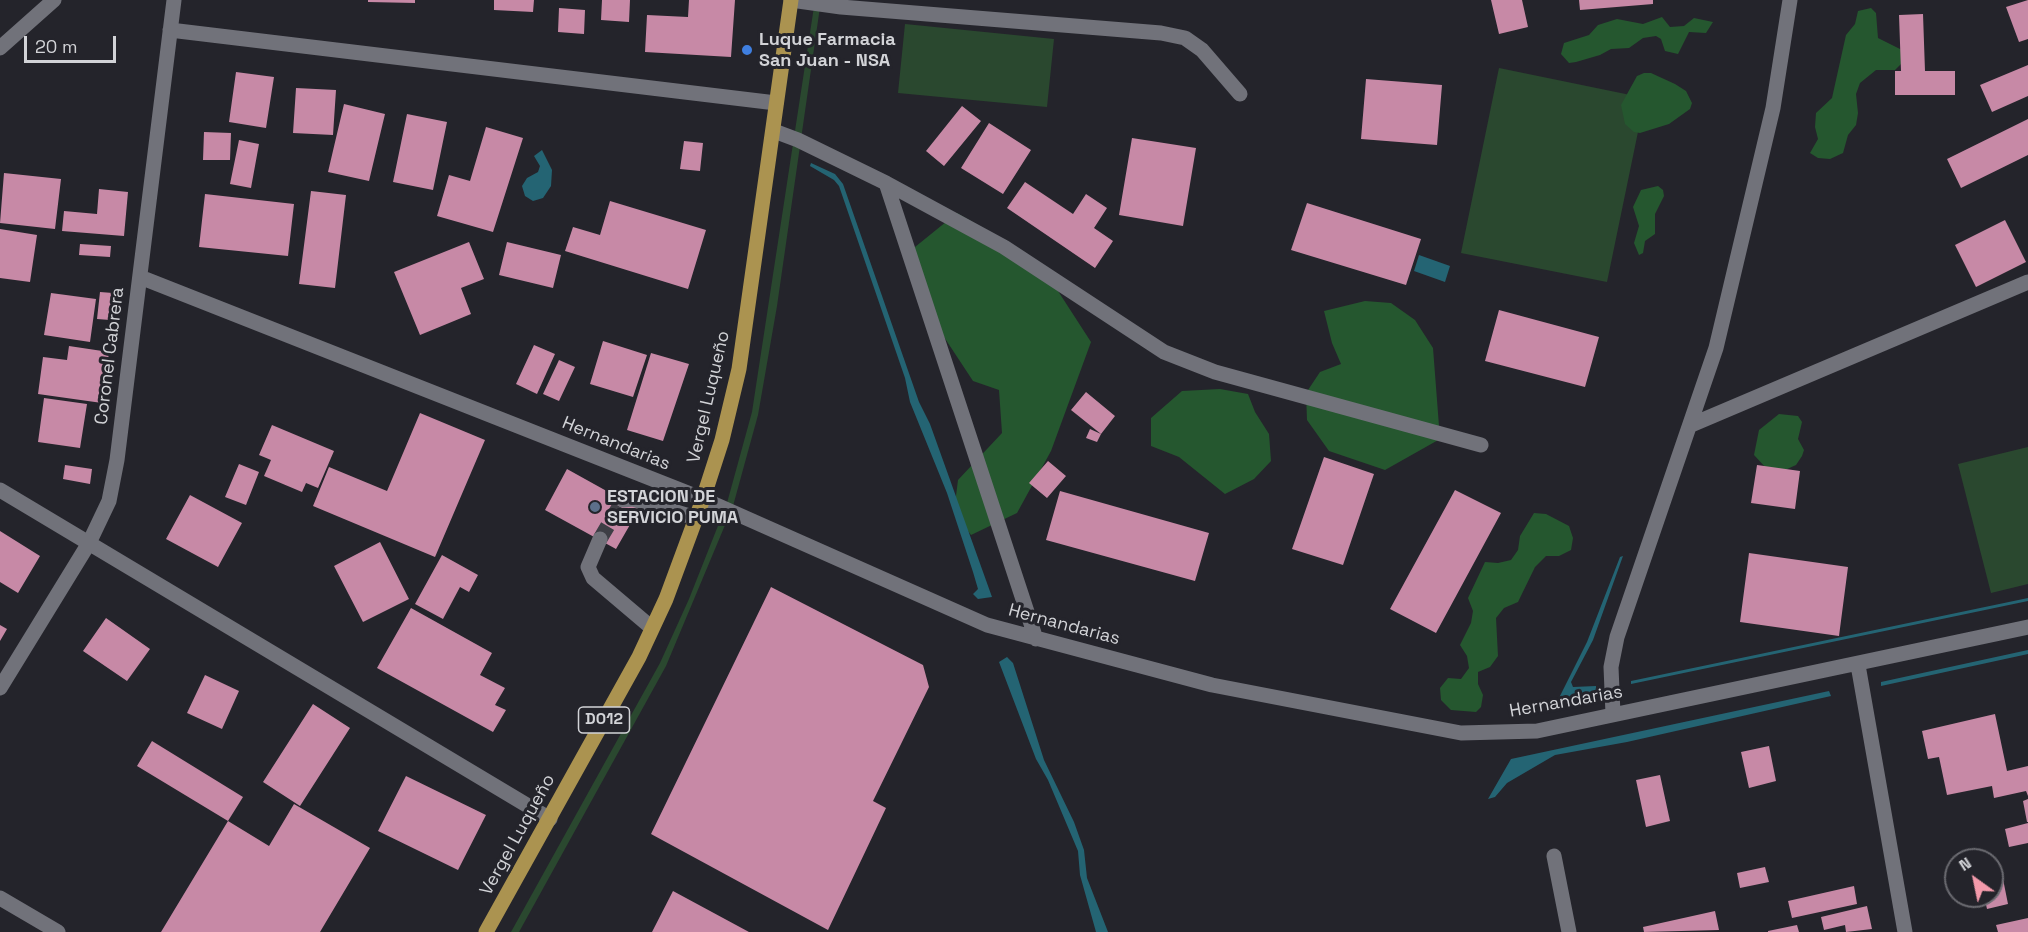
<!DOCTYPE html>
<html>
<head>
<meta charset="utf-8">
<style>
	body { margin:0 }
	#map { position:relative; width:2028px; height:932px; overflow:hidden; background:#24242b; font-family:"Space Grotesk",sans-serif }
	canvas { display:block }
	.north { position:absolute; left:1944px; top:848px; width:60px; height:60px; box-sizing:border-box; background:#24242b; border:2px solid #6a6a70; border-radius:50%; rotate:327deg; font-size:16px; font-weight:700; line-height:24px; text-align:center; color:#d2d3d7 }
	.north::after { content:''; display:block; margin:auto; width:21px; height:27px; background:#f39aab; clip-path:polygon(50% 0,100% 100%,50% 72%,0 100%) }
	.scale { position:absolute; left:24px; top:36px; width:92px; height:27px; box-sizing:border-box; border:3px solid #d2d3d7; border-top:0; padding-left:8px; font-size:18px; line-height:21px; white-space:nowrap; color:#d2d3d7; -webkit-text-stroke:4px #24242b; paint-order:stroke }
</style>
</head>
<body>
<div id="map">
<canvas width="2028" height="932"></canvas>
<div class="north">N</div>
<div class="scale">20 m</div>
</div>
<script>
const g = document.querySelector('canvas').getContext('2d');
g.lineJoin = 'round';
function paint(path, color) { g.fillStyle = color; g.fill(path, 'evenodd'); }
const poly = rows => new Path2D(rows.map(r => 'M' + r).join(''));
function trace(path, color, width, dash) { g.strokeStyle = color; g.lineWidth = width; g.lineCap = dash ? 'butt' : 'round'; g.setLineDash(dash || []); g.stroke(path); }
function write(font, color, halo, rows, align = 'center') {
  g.font = font + ' "Space Grotesk",sans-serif'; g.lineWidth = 6; g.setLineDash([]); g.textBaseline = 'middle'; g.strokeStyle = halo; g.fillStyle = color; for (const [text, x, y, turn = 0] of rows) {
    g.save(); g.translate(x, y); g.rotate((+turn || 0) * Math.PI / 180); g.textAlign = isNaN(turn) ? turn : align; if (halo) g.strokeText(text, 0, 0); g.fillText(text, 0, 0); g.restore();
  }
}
paint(poly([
	[815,0,821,0,777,306,758,415,733,506,666,666,519,932,511,932,660,663,689,599,727,503,752,412],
	[905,24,1054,39,1047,107,898,93],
	[1499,68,1645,98,1607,282,1461,253],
	[2028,447,2028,584,1991,593,1958,464]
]), '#2a482f');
paint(poly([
	[1871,8,1876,13,1878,38,1902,50,1903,62,1895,70,1876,70,1860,83,1856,94,1858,113,1856,125,1848,135,1843,153,1830,159,1818,158,1810,153,1818,139,1815,127,1816,113,1832,98,1846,35,1855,24,1858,11],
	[1662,17,1670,27,1684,26,1694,18,1713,22,1706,33,1689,32,1678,54,1665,51,1661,39,1656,36,1643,38,1629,48,1611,49,1600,55,1576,62,1569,63,1561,54,1564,43,1589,35,1598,25,1617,19,1643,24],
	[1644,73,1651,73,1675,84,1686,91,1692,103,1690,109,1669,124,1640,133,1634,132,1625,124,1621,105,1637,76],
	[1658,186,1663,190,1664,196,1655,214,1655,234,1645,241,1643,253,1639,255,1634,243,1639,226,1633,207,1641,190],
	[957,213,1020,249,1047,274,1091,342,1051,451,1017,513,971,535,954,512,958,480,1002,433,999,390,973,381,915,293,915,247],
	[1365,301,1391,303,1415,320,1433,348,1440,439,1385,470,1329,451,1307,420,1306,393,1320,372,1341,364,1332,343,1324,311],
	[1220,389,1248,394,1255,412,1269,434,1271,461,1254,479,1225,494,1179,457,1151,446,1151,418,1182,391],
	[1779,414,1798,416,1802,422,1798,439,1804,450,1802,456,1796,465,1785,470,1767,469,1754,455,1759,430],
	[1534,513,1546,514,1569,526,1573,538,1571,550,1559,556,1546,556,1535,567,1518,602,1504,608,1496,618,1498,656,1490,667,1478,672,1478,684,1483,695,1481,707,1476,712,1451,710,1441,700,1440,688,1448,678,1461,679,1469,668,1467,656,1460,645,1471,623,1473,611,1468,598,1485,562,1498,563,1511,560,1518,550,1520,536]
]), '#25572f');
paint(poly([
	[542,150,552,170,551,186,543,198,533,201,525,196,522,186,527,178,538,172,540,166,534,156],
	[811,163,835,174,843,184,919,402,930,424,992,597,978,599,973,594,978,589,973,572,947,493,910,402,905,378,839,186,834,180,810,166],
	[1419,255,1450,266,1445,282,1414,271],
	[1623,556,1593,640,1571,682,1573,687,1596,686,1596,692,1558,700,1587,642,1620,557],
	[2028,598,2028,601,1631,684,1631,681],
	[2028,650,2028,654,1881,686,1881,682],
	[1007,657,1013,663,1044,760,1074,822,1084,850,1087,878,1108,932,1096,932,1080,875,1078,851,1048,780,1036,759,999,662],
	[1829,691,1831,696,1627,742,1555,755,1507,783,1495,797,1488,799,1511,759]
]), '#246473');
paint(poly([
	[368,0,415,0,415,3,368,2],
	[494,0,534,0,533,12,494,10],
	[602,0,630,0,629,22,601,20],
	[689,0,735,0,731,57,645,52,647,15,688,17],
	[1491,0,1522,0,1528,27,1499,34],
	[1579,0,1653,0,1653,4,1580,10],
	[2028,0,2028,39,2019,42,2006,7],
	[559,8,585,10,584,34,558,32],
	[1923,14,1925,71,1955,71,1955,95,1895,95,1895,71,1901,71,1899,15],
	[2028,65,2028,96,1992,112,1980,85],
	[236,72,274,77,266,128,229,122],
	[1366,79,1442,85,1437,145,1361,139],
	[296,88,336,90,333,135,293,133],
	[344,104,385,114,369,181,328,172],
	[962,106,981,121,944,166,926,151],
	[407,114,447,122,433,190,393,182],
	[2028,119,2028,155,1961,188,1947,159],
	[989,123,1031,150,1003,194,961,168],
	[486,127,523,138,493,232,437,216,449,175,470,181],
	[204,132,231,133,230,160,203,160],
	[1132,138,1196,148,1183,226,1119,215],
	[239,140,259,144,251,188,230,184],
	[684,141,703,143,700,171,680,169],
	[4,173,61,179,55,229,0,223],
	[1025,182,1073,214,1086,194,1107,208,1094,228,1113,241,1095,268,1007,208],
	[99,189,128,192,124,236,62,231,64,211,97,214],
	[311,191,346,195,335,288,299,284],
	[205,194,294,204,288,256,199,247],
	[610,201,706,230,688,289,565,251,573,227,600,235],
	[1307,203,1421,239,1406,285,1291,250],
	[2005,220,2026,262,1976,287,1955,245],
	[0,229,37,235,30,282,0,278],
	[469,242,484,279,461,288,471,314,420,335,394,272],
	[507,242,561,255,553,288,499,275],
	[80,244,111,246,110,257,79,255],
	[100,292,113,293,110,320,97,319],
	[51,293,96,299,90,342,44,335],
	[1499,310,1599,337,1585,387,1485,361],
	[603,341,647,355,633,397,590,384],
	[534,345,555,354,537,394,516,384],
	[69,346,109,352,106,377,111,378,108,396,103,396,102,403,38,394,43,357,67,360],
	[651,353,689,364,663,441,627,430],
	[559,360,575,367,559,401,543,394],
	[1086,392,1115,416,1101,434,1071,410],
	[44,398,87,404,80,448,38,442],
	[420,413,485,440,435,557,313,506,329,467,387,491],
	[272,425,334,451,318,488,306,483,302,492,264,476,271,460,259,455],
	[1090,429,1101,434,1097,442,1086,438],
	[1324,457,1374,474,1343,565,1292,549],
	[1048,461,1066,476,1047,498,1029,483],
	[239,464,259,472,246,505,225,497],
	[65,465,92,469,90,484,63,479],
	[1757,465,1800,471,1795,509,1751,503],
	[567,469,639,509,616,549,545,510],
	[1455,490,1501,513,1436,633,1390,609],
	[1060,491,1209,533,1195,581,1046,540],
	[190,495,242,523,218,567,166,539],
	[0,531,40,556,18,593,0,582],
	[380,542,409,599,363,622,334,566],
	[1749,553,1848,567,1839,636,1740,622],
	[442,555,478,575,469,592,460,587,443,619,415,604],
	[771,587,923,665,929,687,873,801,886,808,828,930,651,834],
	[411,608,492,653,480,675,505,688,495,705,506,710,493,732,377,668],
	[106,618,150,649,127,681,83,651],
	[0,625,7,629,0,641],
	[205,675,239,691,222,729,187,713],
	[313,704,350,728,300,806,263,782],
	[1995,714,2007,771,2028,766,2028,796,2026,791,1994,798,1992,786,1947,795,1939,757,1928,759,1922,731],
	[152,741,243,797,228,821,137,766],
	[1769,746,1776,781,1749,788,1741,752],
	[1660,775,1670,821,1646,827,1636,780],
	[406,776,486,815,458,870,378,831],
	[2028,799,2028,822,2027,822,2023,801],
	[294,804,370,848,320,932,161,932,228,821,269,846],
	[2028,823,2028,843,2009,847,2005,829],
	[2000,864,2008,904,1987,909,1984,896,1992,896,1992,866],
	[1765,867,1769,882,1740,888,1737,873],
	[1854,886,1857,904,1792,918,1788,901],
	[673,891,749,932,652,932],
	[1867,906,1872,929,1846,932,1845,925,1824,930,1821,917],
	[1715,911,1719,930,1644,932,1643,927],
	[2028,918,2028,932,1998,932,1996,925],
	[1797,925,1799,932,1768,932,1768,931]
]), '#c789a6');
trace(poly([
	[600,539,623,500]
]), '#3e3e45', 15, [15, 8]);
trace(poly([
	[791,0,841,7,1161,33,1185,38,1202,50,1240,94],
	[170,30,776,103],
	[0,48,54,0],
	[774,131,798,140,886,183,1004,247,1164,352,1215,372,1481,445],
	[886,183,1036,639],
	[140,277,703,499,987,625,1212,685,1461,733,1537,731,2028,627],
	[1691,425,2028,282],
	[0,490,550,819],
	[623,500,633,499,696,518],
	[600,539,588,567,593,578,652,628],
	[1858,665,1905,932],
	[0,688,89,543,109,501,117,460,174,0],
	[1613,714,1611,667,1617,637,1716,348,1773,108,1790,0],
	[1554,856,1569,932],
	[0,898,58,932]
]), '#71727a', 15);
trace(poly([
	[486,932,639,657,666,599,703,499,722,440,739,369,791,0]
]), '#ab9350', 15);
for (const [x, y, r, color] of [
	[747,50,6,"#3f7fe0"],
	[595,507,6,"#5c6f8a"]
]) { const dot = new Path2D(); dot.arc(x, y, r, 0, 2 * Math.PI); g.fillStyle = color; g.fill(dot); trace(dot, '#24242b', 2); }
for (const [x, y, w] of [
	[604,720,51]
]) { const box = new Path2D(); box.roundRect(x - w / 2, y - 13, w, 26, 4.5); g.fillStyle = '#24242b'; g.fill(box); trace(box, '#d2d3d7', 1.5); }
write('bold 16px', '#d2d3d7', null, [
	["D012",604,720]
]);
write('bold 18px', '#d2d3d7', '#24242b', [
	["Luque Farmacia",759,40],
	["San Juan - NSA",759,61],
	["ESTACION DE",607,497],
	["SERVICIO PUMA",607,518]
], 'left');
write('18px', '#d2d3d7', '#24242b', [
	["Coronel Cabrera",110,356,-83],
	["Vergel Luqueño",709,397,-77],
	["Hernandarias",616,444,22],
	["Hernandarias",1064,625,15],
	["Hernandarias",1566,702,-10],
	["Vergel Luqueño",518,835,-61]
]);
</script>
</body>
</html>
